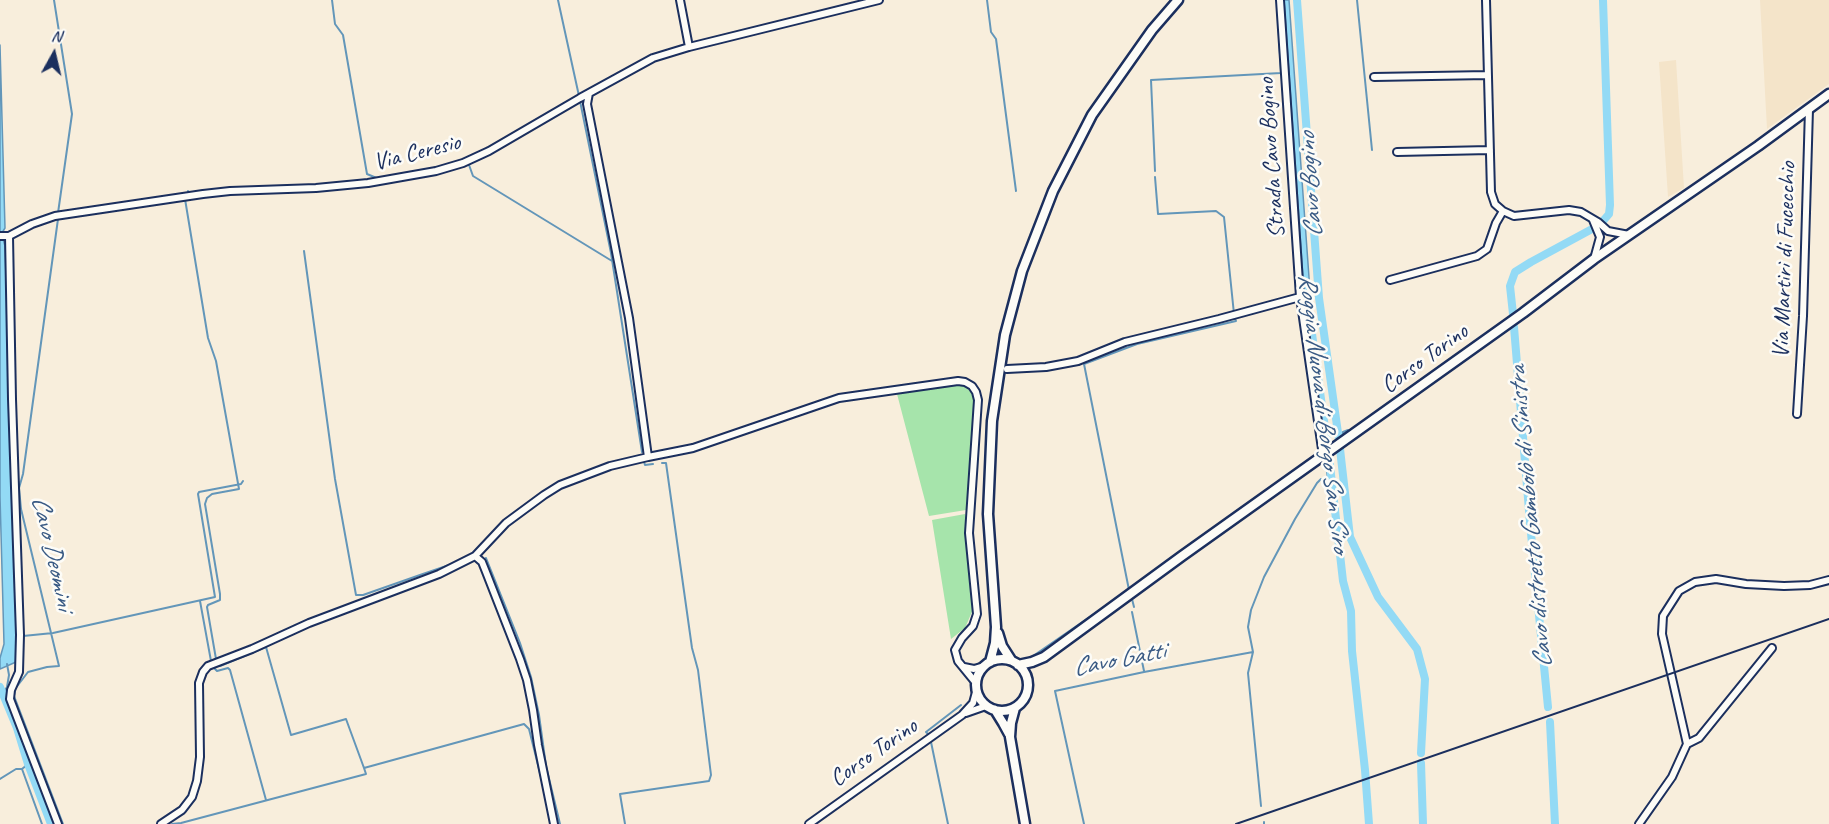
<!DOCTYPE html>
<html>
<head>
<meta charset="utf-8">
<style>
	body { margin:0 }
	#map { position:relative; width:1829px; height:824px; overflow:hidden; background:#f8eedc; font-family:Caveat,sans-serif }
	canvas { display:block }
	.north { position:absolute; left:24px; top:24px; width:60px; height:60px; -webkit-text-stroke:4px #fdfcf7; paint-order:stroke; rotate:8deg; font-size:16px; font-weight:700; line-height:24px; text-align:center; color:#1b2f5e }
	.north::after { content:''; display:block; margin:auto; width:21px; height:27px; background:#1b2f5e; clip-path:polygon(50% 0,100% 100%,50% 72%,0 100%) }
</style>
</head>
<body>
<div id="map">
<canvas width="1829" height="824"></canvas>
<div class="north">N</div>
</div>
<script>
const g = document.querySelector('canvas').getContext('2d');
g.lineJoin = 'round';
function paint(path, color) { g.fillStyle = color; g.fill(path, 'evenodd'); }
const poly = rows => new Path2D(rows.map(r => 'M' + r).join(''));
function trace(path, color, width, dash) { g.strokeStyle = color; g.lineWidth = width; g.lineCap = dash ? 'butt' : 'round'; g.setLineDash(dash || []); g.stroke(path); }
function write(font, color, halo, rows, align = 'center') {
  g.font = font + ' Caveat,sans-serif'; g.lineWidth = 5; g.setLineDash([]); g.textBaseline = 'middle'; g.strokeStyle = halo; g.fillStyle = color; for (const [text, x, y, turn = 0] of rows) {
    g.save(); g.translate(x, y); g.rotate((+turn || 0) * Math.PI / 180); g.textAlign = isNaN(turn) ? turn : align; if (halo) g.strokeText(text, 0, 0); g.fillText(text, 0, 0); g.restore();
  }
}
paint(poly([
	[1760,0,1829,0,1829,84,1767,129],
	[1676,60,1684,188,1668,197,1659,62]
]), '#f4e4c9');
paint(poly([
	[956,384,968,387,975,398,966,510,929,516,897,394],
	[965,514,974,607,965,628,951,639,932,520]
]), '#a6e4ab');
const water = poly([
	[1284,0,1289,0,1310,291,1304,292,1284,0],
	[0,45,5,228,2,233,0,233,0,45],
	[0,239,3,239,5,246,17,634,16,662,0,669,0,658,4,644,0,496,0,239]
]);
paint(water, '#93daf5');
trace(water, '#6396b9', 1.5);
trace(poly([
	[54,0,72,114,58,213],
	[332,0,335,24,343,35,367,174,379,179],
	[558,0,579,96],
	[987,0,991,32,996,39,1016,191],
	[1357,0,1372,150],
	[580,101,611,253,642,452],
	[466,165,484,157,571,107],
	[469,165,473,176,612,261],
	[432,169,447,165],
	[1155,171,1151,80,1281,73,1277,0],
	[1155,177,1158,214,1216,211,1224,217,1234,314],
	[188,193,188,191],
	[185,199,208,338,216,361,239,489,212,494,207,498,205,504,220,594,220,600,208,605,207,607,216,659],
	[58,219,23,474,19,488,21,509,59,666,47,667,28,672,15,689,14,696,63,824],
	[304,251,335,479,356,595,363,595,420,575,455,563,463,558],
	[1343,437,1343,432,1348,430],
	[1325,460,1328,478],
	[644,462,645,465,653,464],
	[486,558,520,643,531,677,539,715,546,766,560,824],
	[1132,599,1134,607],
	[200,601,211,661],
	[1132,612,1144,671],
	[23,636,53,633,215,597,198,494,199,492,241,484,243,481],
	[1033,656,1129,590,1084,364,1137,344,1236,321,1234,317],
	[218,665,220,666,266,647,291,735,346,719,364,768],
	[212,666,217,671,228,668,230,670,266,800],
	[3,694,7,687,9,675,7,664],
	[929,735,926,732,961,705],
	[931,742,948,824],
	[28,764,22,769,42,824],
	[364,768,524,724,529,729,545,793],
	[0,779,16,769,22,769],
	[1261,806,1248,673,1253,652,1248,627,1251,610,1264,577,1295,519,1317,483,1321,479],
	[1264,822,1264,824],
	[172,824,181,823,366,774,364,768],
	[625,824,620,794,709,781,711,775,698,670,692,648,666,463,662,463],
	[1084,824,1055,691,1144,672,1253,652]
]), '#6396b9', 2);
trace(poly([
	[1297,0,1319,298,1339,440],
	[1603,0,1610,205,1609,214,1603,221],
	[1305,283,1329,457,1343,581,1351,611,1352,651,1365,770,1369,824],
	[1513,314,1510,286,1515,272,1531,262,1592,229],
	[1514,327,1530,523,1548,707],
	[1340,449,1350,537,1378,597,1417,649,1425,679,1421,753],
	[0,687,17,728,28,764,51,824],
	[1550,722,1555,824],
	[1421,763,1423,824]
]), '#93daf5', 8);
const minor = poly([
	[680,0,689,47],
	[1280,0,1300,297,1323,456],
	[1486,0,1491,192,1495,204,1503,211,1514,216,1569,210,1581,212,1598,222,1608,231,1629,235],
	[1374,77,1488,75],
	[589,93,587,104,629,318,648,457],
	[1397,152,1490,150],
	[1593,220,1600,237,1594,259],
	[0,236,9,236,12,399,20,635,19,672,11,690,10,699,58,824],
	[9,236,32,224,55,216,203,194,230,191,316,188,368,183,436,171,463,163,489,151,580,98,653,58,689,47,879,0],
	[1390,280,1477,256,1487,249,1496,223,1503,211],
	[1007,369,1046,367,1078,361,1125,342,1219,319,1300,297],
	[1797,414,1803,316,1809,109],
	[475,556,506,523,544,495,560,485,610,466,648,457,693,448,839,398,958,381,965,382,972,386,976,392,978,400,969,533,977,614,973,626,962,638,955,650,958,661,976,683],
	[964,667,974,669,984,666],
	[966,713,986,706],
	[1687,744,1699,738,1772,648],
	[161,824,182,810,192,797,197,781,200,757,199,683,203,672,208,666,252,649,309,623,439,574,475,556,482,562,486,572,520,659,527,680,533,710,538,745,554,824],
	[809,824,962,715,973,703,976,692],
	[1639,824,1672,777,1687,744,1662,634,1663,616,1679,591,1695,582,1716,579,1746,584,1784,586,1810,585,1829,580]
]);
const secondary = poly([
	[998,633,1002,646,1011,660],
	'976 685a26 26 0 1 1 52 0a26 26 0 1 1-52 0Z',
	[990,662,995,643,996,627,988,514,992,421,1005,335,1022,271,1053,191,1092,115,1152,30,1178,0],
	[1018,665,1032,662,1044,657,1182,556,1523,313,1594,259,1758,146,1829,94],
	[1015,708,1011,723,1010,737,1025,824],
	[995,710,1003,723,1009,734]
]);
trace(minor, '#1b2f5e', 10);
trace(secondary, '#1b2f5e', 13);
trace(minor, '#fdfcf7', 6);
trace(secondary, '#fdfcf7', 8);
trace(poly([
	[1236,824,1829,619]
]), '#1b2f5e', 2);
write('24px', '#1b2f5e', '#fdfcf7', [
	["Via Ceresio",417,153,-14],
	["Strada Cavo Bogino",1272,158,-94],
	["Via Martiri di Fucecchio",1785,260,-88],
	["Corso Torino",1425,359,-36],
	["Corso Torino",874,753,-35]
]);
write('italic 26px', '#395a84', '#fdfcf7', [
	["Cavo Bogino",1311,185,-94],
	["Roggia Nuova di Borgo San Siro",1323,413,83],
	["Cavo distretto Gambolò di Sinistra",1531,517,-95],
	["Cavo Deomini",52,553,77],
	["Cavo Gatti",1119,660,-11]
]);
</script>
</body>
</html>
